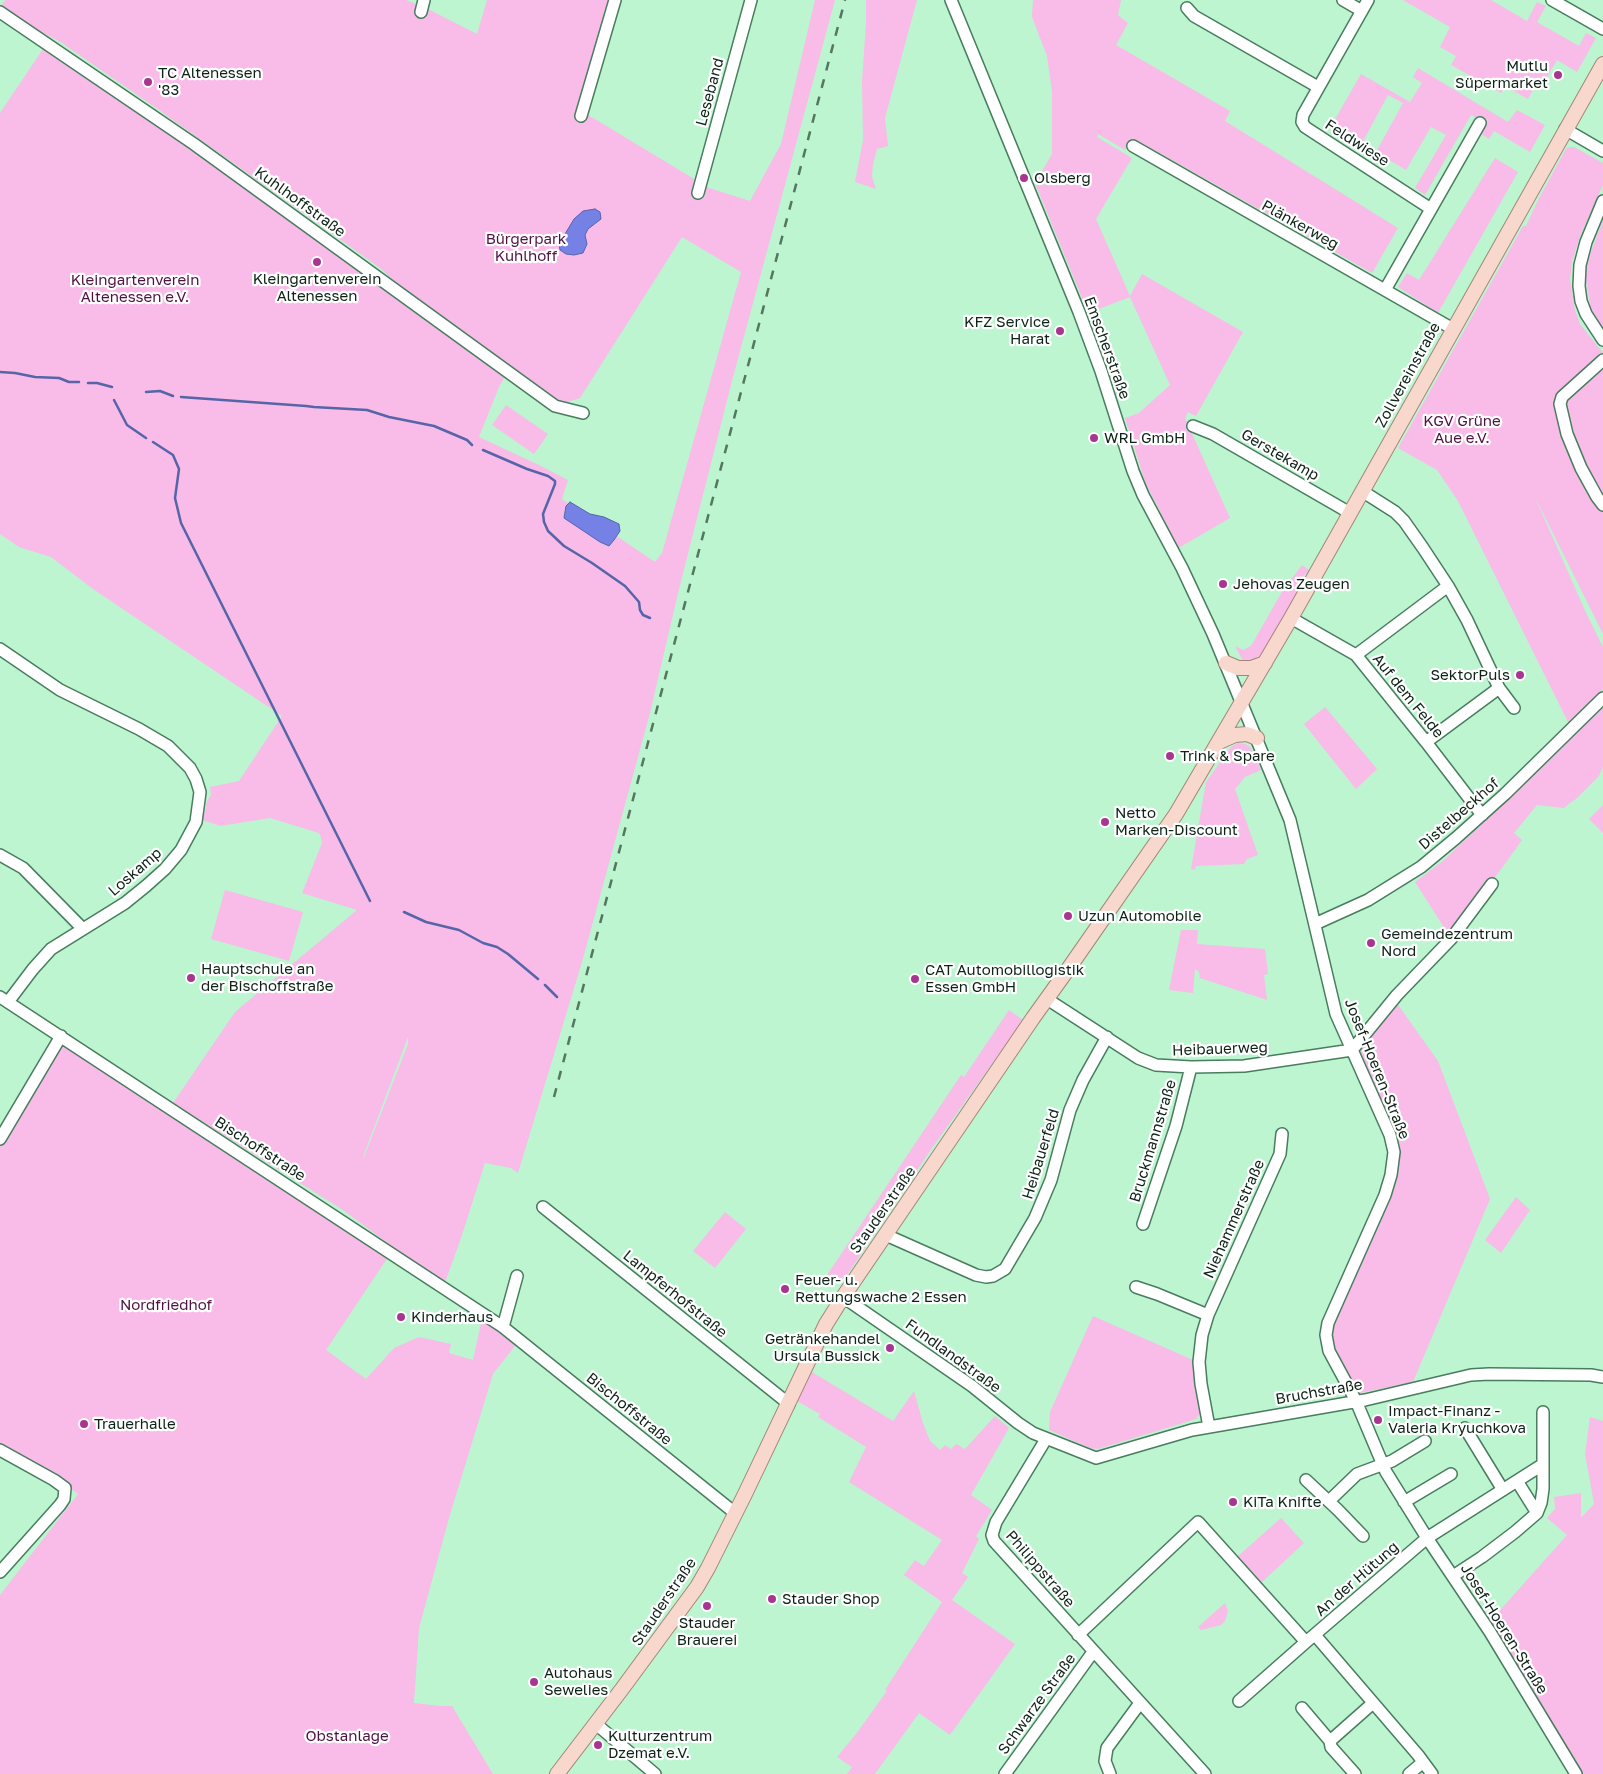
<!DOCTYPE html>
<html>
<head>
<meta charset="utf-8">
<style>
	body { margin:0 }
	canvas { display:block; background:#bcf5d0 }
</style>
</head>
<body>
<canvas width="1603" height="1774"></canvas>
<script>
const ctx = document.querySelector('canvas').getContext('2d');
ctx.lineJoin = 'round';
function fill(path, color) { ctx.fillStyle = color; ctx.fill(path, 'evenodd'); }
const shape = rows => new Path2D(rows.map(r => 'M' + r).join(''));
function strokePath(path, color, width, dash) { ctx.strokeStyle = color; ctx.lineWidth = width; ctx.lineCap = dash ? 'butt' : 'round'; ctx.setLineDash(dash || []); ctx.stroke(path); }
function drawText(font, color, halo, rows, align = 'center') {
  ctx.font = font + ' "Golos Text",sans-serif'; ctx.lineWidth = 4.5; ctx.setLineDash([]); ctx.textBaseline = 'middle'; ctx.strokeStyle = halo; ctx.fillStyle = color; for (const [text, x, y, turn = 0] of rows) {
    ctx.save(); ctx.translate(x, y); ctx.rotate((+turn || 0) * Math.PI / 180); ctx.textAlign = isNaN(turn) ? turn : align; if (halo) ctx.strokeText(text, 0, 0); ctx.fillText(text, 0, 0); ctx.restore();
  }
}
const green = shape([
	[5,0,406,0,424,7,477,34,487,0,613,0,580,110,709,188,750,201,781,144,815,0,835,0,733,377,679,589,650,713,582,962,518,1173,511,1168,485,1163,460,1241,444,1285,343,1210,173,1103,235,1012,357,910,302,893,322,843,321,837,319,833,270,818,220,826,203,820,207,801,211,795,210,787,239,781,282,716,93,589,51,557,19,547,0,534,0,113,45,46,193,145,507,373,499,387,479,437,539,465,568,480,562,499,655,562,662,553,741,272,682,237,580,398,558,405,408,294,380,268,159,110,59,41,0,11,0,7],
	[408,1037,408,1044,364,1157,363,1157],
	[866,0,917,0,885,118,888,146,877,149,873,164,872,177,876,189,855,182,863,140,862,81,866,23],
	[1033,0,1121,0,1118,15,1128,23,1116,45,1230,111,1225,121,1398,228,1372,273,1133,138,1125,150,1098,134,1097,137,1132,158,1096,219,1130,296,1142,274,1243,332,1196,416,1188,412,1185,418,1230,518,1175,550,1159,509,1146,485,1125,418,1139,413,1170,385,1130,297,1088,313,1035,183,1052,154,1052,92,1047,56,1032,17],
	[1403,0,1491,0,1527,21,1537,2,1546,6,1537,22,1579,46,1586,33,1596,38,1577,72,1557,60,1544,82,1538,80,1528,99,1505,86,1501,93,1451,65,1456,56,1440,47,1450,27],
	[1418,68,1508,122,1517,110,1545,125,1530,152,1494,131,1489,139,1478,132,1479,119,1471,115,1425,195,1415,188,1446,135,1431,127,1406,170,1376,152,1403,103,1388,95,1361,145,1330,128,1361,74,1410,102,1422,83,1413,77],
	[1569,147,1574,147,1603,163,1603,185,1580,236,1572,262,1570,280,1575,310,1580,324,1603,353,1603,634,1534,495,1587,615,1603,647,1603,689,1569,724,1458,501,1437,470,1398,448,1523,226,1526,226,1538,200,1566,149],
	[1495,158,1518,172,1438,313,1398,287,1407,273,1419,280],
	[1603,220,1603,329,1591,311,1586,281,1586,265],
	[506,405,548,434,534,454,492,425],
	[1302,565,1309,570,1306,574,1305,574,1302,578,1304,580,1262,655,1251,661,1243,661,1235,646,1243,650,1251,646,1283,590],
	[1325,707,1377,769,1356,789,1304,724],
	[1603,708,1603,767,1599,776,1576,799,1571,802,1564,808,1537,805,1514,833,1522,840,1502,868,1443,943,1437,939,1445,929,1415,882,1444,860],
	[1238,743,1245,744,1250,747,1261,770,1245,777,1235,789,1258,855,1247,859,1244,864,1196,866,1195,870,1191,869,1206,782,1231,747],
	[1603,805,1603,833,1589,819],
	[225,890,303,912,289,961,211,939],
	[1181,930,1198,930,1197,944,1265,949,1268,974,1264,975,1267,1000,1200,978,1199,972,1195,969,1193,993,1169,990],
	[1396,1002,1438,1061,1490,1199,1413,1382,1360,1393,1335,1351,1331,1334,1332,1326,1398,1175,1399,1151,1359,1053],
	[1009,1010,1023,1020,930,1151,845,1278,836,1281,827,1275,961,1075,964,1077],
	[62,1039,390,1254,326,1350,366,1379,394,1348,419,1337,451,1344,449,1353,473,1360,483,1314,490,1318,515,1346,493,1374,449,1518,419,1628,414,1703,440,1706,452,1706,493,1774,0,1774,0,1595,78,1494,52,1475,0,1446,0,1141],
	[1516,1197,1530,1210,1501,1253,1485,1240],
	[725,1212,746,1229,715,1268,693,1251],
	[1093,1316,1193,1360,1194,1377,1200,1409,1200,1413,1196,1419,1098,1449,1090,1448,1049,1430,1050,1412],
	[812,1372,893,1421,914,1391,923,1423,930,1441,940,1450,945,1445,951,1449,956,1444,965,1449,995,1416,1009,1428,971,1495,992,1510,976,1536,979,1539,962,1573,968,1577,952,1600,1015,1644,950,1735,919,1713,875,1774,847,1774,852,1767,837,1757,856,1734,887,1691,885,1690,942,1602,904,1575,915,1560,924,1566,942,1540,849,1482,866,1447,818,1417,820,1414,797,1401],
	[1590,1417,1603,1421,1603,1774,1578,1774,1486,1626,1567,1535,1547,1518,1555,1509,1554,1497,1581,1493,1581,1518,1594,1504,1585,1454],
	[1281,1518,1304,1543,1261,1583,1237,1557],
	[1225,1603,1228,1611,1225,1621,1221,1625,1201,1630,1198,1627]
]);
const water = shape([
	[595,209,600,212,601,219,588,229,585,235,587,244,583,253,574,255,566,254,560,250,559,244,574,219,583,211,595,209],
	[570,502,590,514,604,517,619,524,620,531,614,540,609,546,600,542,564,518,566,506,570,502]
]);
const stream = shape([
	[0,372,15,373,35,377,59,378,69,382,79,382],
	[88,383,97,383,112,387],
	[146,392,160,391,173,396],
	[181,397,306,406,314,407,367,410,389,417,434,426,467,440,472,445],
	[114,400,127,425,146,438],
	[153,442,173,455,179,469,175,498,181,523,370,901],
	[483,450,527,469,548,476,555,481,555,484,543,514,544,522,548,531,564,546,592,563,625,586,639,602,640,610,643,615,650,618],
	[404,912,426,922,459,930,483,943,497,947,508,954,538,979],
	[545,985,557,997]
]);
const minor = shape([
	[951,0,1079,312,1101,371,1133,471,1143,495,1182,568,1213,634,1290,820,1336,1014,1390,1135,1394,1152,1391,1175,1385,1195,1328,1323,1326,1335,1329,1351,1356,1401,1386,1472,1427,1538,1490,1632,1576,1774],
	[1343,0,1362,11],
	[1368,0,1303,115,1302,122,1305,127,1431,209],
	[1552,0,1603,29],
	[1187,8,1194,16,1318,87],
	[0,12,194,144,555,406,583,413],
	[421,12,424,0],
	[581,116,615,0],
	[1565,129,1603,151],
	[1133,146,1453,329],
	[698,193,751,0],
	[1603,201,1586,242,1580,265,1579,286,1581,301,1586,314,1603,340],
	[1385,290,1480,123],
	[1603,360,1562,397,1560,404,1567,434,1581,468,1597,497,1603,505],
	[1193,426,1213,434,1350,513],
	[1362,491,1395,512,1404,521,1423,548,1448,586,1467,620,1499,688,1514,708],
	[1291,618,1356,655,1426,742,1482,815],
	[0,649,60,690,139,729,168,746,190,768,196,779,200,792,196,822,181,850,165,869,146,886,125,903,51,949,33,969,8,1002],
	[1356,655,1448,586],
	[1426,742,1499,688],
	[0,855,23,868,83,929],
	[1315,924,1368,900,1421,867,1456,838,1505,794,1603,698],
	[0,997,503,1327,735,1513],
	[1047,999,1138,1058,1156,1065,1191,1067,1244,1066,1352,1050,1397,995,1451,939,1492,884],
	[0,1139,61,1036],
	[543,1207,789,1404],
	[1143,1224,1176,1126,1191,1067],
	[886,1235,976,1275,986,1277,993,1276,1005,1269,1035,1218,1051,1180,1070,1110,1083,1080,1107,1037],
	[1136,1287,1157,1294,1208,1315],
	[843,1297,972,1386,1018,1423,1033,1433,1096,1458,1192,1430,1365,1400,1471,1375,1489,1374,1591,1375,1603,1377],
	[503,1327,517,1276],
	[1209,1427,1201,1384,1199,1362,1202,1335,1208,1315,1280,1154,1282,1134],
	[1465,1428,1503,1490],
	[1046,1439,996,1522,992,1535,994,1541,1205,1774],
	[0,1450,54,1480,65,1488,64,1499,60,1505,0,1572],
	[1306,1480,1338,1510,1363,1536],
	[1517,1481,1537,1513],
	[1329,1501,1357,1474,1392,1461,1425,1441],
	[1404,1502,1451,1474],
	[1453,1576,1482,1557,1515,1532,1537,1513,1541,1503,1543,1489,1543,1412],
	[1078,1635,1198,1522,1306,1642,1427,1538,1542,1465],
	[1315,1635,1418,1755,1432,1774],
	[1239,1701,1306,1642],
	[1302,1708,1330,1741,1331,1747,1355,1774],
	[596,1724,655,1774],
	[1330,1741,1373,1703],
	[1005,1774,1093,1652],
	[1110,1774,1105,1761,1107,1748,1140,1703],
	[1409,1774,1422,1763]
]);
const major = shape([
	[1226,663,1238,668,1251,668,1265,663],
	[1219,742,1235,735,1247,734,1257,738],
	[557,1774,622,1689,697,1587,708,1568,745,1494,826,1324,843,1297,1033,1018,1071,965,1176,814,1291,618,1603,64]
]);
const rail = shape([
	[554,1097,845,0]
]);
const markers = [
	[1558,75,5,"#a83691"],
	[148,82,5,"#a83691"],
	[1024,178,5,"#a83691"],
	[317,262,5,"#a83691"],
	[1060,331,5,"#a83691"],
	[1094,438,5,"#a83691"],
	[1223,584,5,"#a83691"],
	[1520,675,5,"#a83691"],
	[1170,756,5,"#a83691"],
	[1105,822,5,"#a83691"],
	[1068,916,5,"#a83691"],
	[1371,943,5,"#a83691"],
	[191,978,5,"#a83691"],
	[915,979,5,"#a83691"],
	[785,1289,5,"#a83691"],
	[401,1317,5,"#a83691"],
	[890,1348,5,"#a83691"],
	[1378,1420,5,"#a83691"],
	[84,1424,5,"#a83691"],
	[1233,1502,5,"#a83691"],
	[772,1599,5,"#a83691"],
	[707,1606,5,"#a83691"],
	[534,1682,5,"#a83691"],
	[598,1745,5,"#a83691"]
];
const poiNames = [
	["Mutlu",1548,66,"right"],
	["Süpermarket",1548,83,"right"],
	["TC Altenessen",158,73],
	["'83",158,90],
	["Olsberg",1034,178],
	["Kleingartenverein",317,279,"center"],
	["Altenessen",317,296,"center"],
	["KFZ Service",1050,322,"right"],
	["Harat",1050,339,"right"],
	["WRL GmbH",1104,438],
	["Jehovas Zeugen",1233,584],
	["SektorPuls",1510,675,"right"],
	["Trink & Spare",1180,756],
	["Netto",1115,813],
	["Marken-Discount",1115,830],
	["Uzun Automobile",1078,916],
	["Gemeindezentrum",1381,934],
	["Nord",1381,951],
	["Hauptschule an",201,969],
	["der Bischoffstraße",201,986],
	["CAT Automobillogistik",925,970],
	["Essen GmbH",925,987],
	["Feuer- u.",795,1280],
	["Rettungswache 2 Essen",795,1297],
	["Kinderhaus",411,1317],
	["Getränkehandel",880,1339,"right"],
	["Ursula Bussick",880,1356,"right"],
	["Impact-Finanz -",1388,1411],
	["Valeria Kryuchkova",1388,1428],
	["Trauerhalle",94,1424],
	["KiTa Knifte",1243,1502],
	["Stauder Shop",782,1599],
	["Stauder",707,1623,"center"],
	["Brauerei",707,1640,"center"],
	["Autohaus",544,1673],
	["Sewelies",544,1690],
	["Kulturzentrum",608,1736],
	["Dzemat e.V.",608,1753]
];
const streetNames = [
	["Leseband",710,92,-75],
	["Feldwiese",1357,143,33],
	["Kuhlhoffstraße",300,202,36],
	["Plänkerweg",1300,225,29],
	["Emscherstraße",1107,348,70],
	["Zollvereinstraße",1408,375,-61],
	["Gerstekamp",1280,455,30],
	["Auf dem Felde",1408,696,51],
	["Distelbeckhof",1459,814,-41],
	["Loskamp",135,872,-41],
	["Heibauerweg",1220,1049,-2],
	["Josef-Hoeren-Straße",1377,1069,68],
	["Bruckmannstraße",1153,1141,-73],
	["Bischoffstraße",260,1149,33],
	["Heibauerfeld",1041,1154,-73],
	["Stauderstraße",883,1210,-55],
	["Niehammerstraße",1234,1219,-66],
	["Lampferhofstraße",675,1294,39],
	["Fundlandstraße",953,1356,36],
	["Bruchstraße",1319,1392,-10],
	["Bischoffstraße",629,1409,39],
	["Philippstraße",1040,1569,49],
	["An der Hütung",1357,1579,-41],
	["Stauderstraße",664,1602,-56],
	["Josef-Hoeren-Straße",1504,1629,58],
	["Schwarze Straße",1037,1704,-54]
];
const parkNames = [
	["Bürgerpark",526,239],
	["Kuhlhoff",526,256],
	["Kleingartenverein",135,280],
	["Altenessen e.V.",135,297],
	["KGV Grüne",1462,421],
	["Aue e.V.",1462,438],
	["Nordfriedhof",166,1305],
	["Obstanlage",347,1736]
];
fill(green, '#f9bbe8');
fill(water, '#7681e6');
strokePath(water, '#5665a8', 1);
strokePath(stream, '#5665a8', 2.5);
strokePath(minor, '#487d5e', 14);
strokePath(major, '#a38678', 16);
strokePath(minor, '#fff', 11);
strokePath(major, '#f8d7cd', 14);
strokePath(rail, '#537761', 2.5, [9, 9]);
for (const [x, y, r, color] of markers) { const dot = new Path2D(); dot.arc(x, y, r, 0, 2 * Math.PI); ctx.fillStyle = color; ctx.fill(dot); strokePath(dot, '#fff', 2); }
drawText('15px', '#0d2316', '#fff', poiNames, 'left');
drawText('15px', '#0d2316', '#fff', streetNames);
drawText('15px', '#4f1343', '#fff', parkNames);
</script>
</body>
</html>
